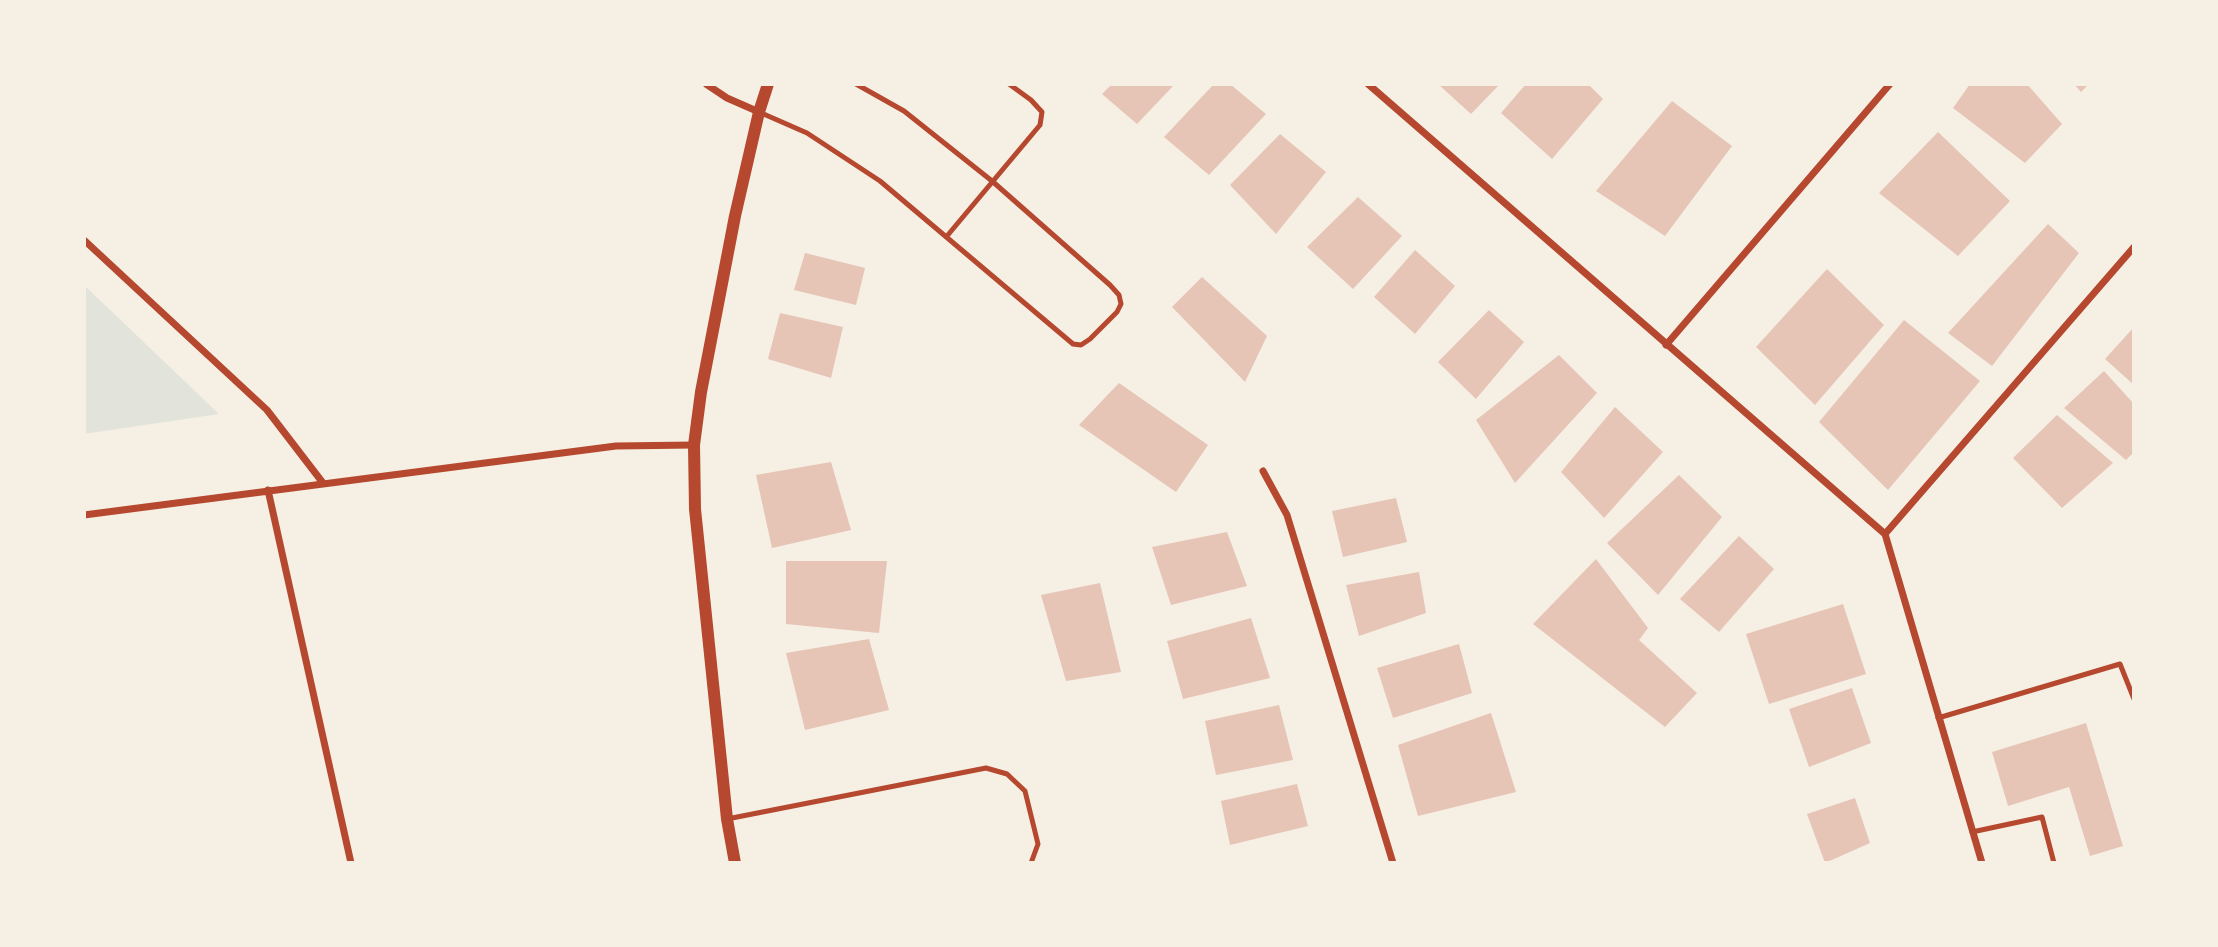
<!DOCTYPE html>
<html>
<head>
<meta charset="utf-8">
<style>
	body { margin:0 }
	#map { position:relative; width:2218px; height:947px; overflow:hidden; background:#f6efe4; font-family:"Golos Text",sans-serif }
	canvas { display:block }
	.frame { position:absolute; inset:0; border:86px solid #f6efe4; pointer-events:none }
</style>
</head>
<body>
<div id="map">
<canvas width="2218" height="947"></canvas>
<div class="frame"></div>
</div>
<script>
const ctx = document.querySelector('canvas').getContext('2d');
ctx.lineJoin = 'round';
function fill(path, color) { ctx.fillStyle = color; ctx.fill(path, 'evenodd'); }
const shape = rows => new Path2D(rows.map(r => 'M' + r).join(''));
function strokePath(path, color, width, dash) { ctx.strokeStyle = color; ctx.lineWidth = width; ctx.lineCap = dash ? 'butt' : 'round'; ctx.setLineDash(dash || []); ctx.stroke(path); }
const green = shape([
	[84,285,219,414,84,434]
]);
const building = shape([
	[1112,84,1175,84,1137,124,1102,94],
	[1214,84,1230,84,1266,114,1209,175,1164,137],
	[1438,84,1500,84,1471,114],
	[1526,84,1588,84,1603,99,1552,159,1501,113],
	[1970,84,2027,84,2062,124,2025,163,1953,108],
	[2074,84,2089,84,2081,92],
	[1672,101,1732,146,1665,236,1596,191],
	[1938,132,2010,201,1958,256,1879,193],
	[1280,134,1326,172,1276,234,1230,185],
	[1358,197,1402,236,1353,289,1307,247],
	[2048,224,2079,253,1992,366,1948,333],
	[1415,250,1455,286,1415,334,1374,297],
	[805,253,865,268,856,305,794,290],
	[1827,269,1884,325,1815,405,1756,347],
	[1202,277,1267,336,1245,382,1172,307],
	[1489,310,1524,342,1476,399,1438,362],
	[780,313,843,327,831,378,768,359],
	[1904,320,1980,381,1888,490,1819,422],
	[2134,327,2134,385,2105,359],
	[1559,355,1597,393,1515,483,1476,420],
	[2104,371,2134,404,2134,452,2126,460,2064,408],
	[1119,383,1208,445,1176,492,1079,425],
	[1615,407,1663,452,1604,518,1561,472],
	[2057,415,2113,463,2062,508,2013,458],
	[831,462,851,530,772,548,756,475],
	[1679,475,1722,517,1658,595,1607,543],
	[1396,498,1407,542,1343,557,1332,511],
	[1227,532,1247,586,1171,605,1152,547],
	[1739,536,1774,569,1719,632,1680,599],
	[1596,559,1648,628,1639,640,1697,693,1665,727,1533,624],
	[786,561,887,561,879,633,786,624],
	[1419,572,1426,613,1359,636,1346,585],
	[1100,583,1121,672,1066,681,1041,595],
	[1843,604,1866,674,1769,704,1746,634],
	[1251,618,1270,678,1183,699,1167,641],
	[869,639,889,710,805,730,786,653],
	[1459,644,1472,693,1393,718,1377,668],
	[1852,688,1871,743,1809,767,1789,709],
	[1279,705,1293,760,1216,775,1205,721],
	[1491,713,1516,792,1418,816,1398,745],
	[2086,723,2123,846,2090,856,2069,787,2008,806,1992,752],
	[1297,784,1308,826,1230,845,1221,801],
	[1855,798,1870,843,1825,863,1807,814]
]);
const service = shape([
	[759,112,807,133,880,181,1073,344,1081,345,1090,339,1117,312,1121,304,1119,295,1110,285,992,181,904,111,856,84],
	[947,236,1040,125,1042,112,1031,100,1009,84],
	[1938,718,2120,664,2134,699],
	[727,819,986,768,1007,774,1025,791,1038,844,1031,863],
	[1972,832,2042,817,2054,863]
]);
const minor = shape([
	[706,84,727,98,759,112],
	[1368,84,1885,534,1982,863],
	[84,240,267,410,323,483],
	[1666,345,1890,84],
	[1263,471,1287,515,1393,863],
	[268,490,351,863],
	[84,515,616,446,694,445],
	[1885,534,2134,247]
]);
const tertiary = shape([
	[735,863,727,819,695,509,694,445,701,392,735,216,759,112,768,84]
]);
fill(green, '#e2e4dc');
fill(building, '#e6c5b7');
strokePath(service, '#b5482f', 5);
strokePath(minor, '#b5482f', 7);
strokePath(tertiary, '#b5482f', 12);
</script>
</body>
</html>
